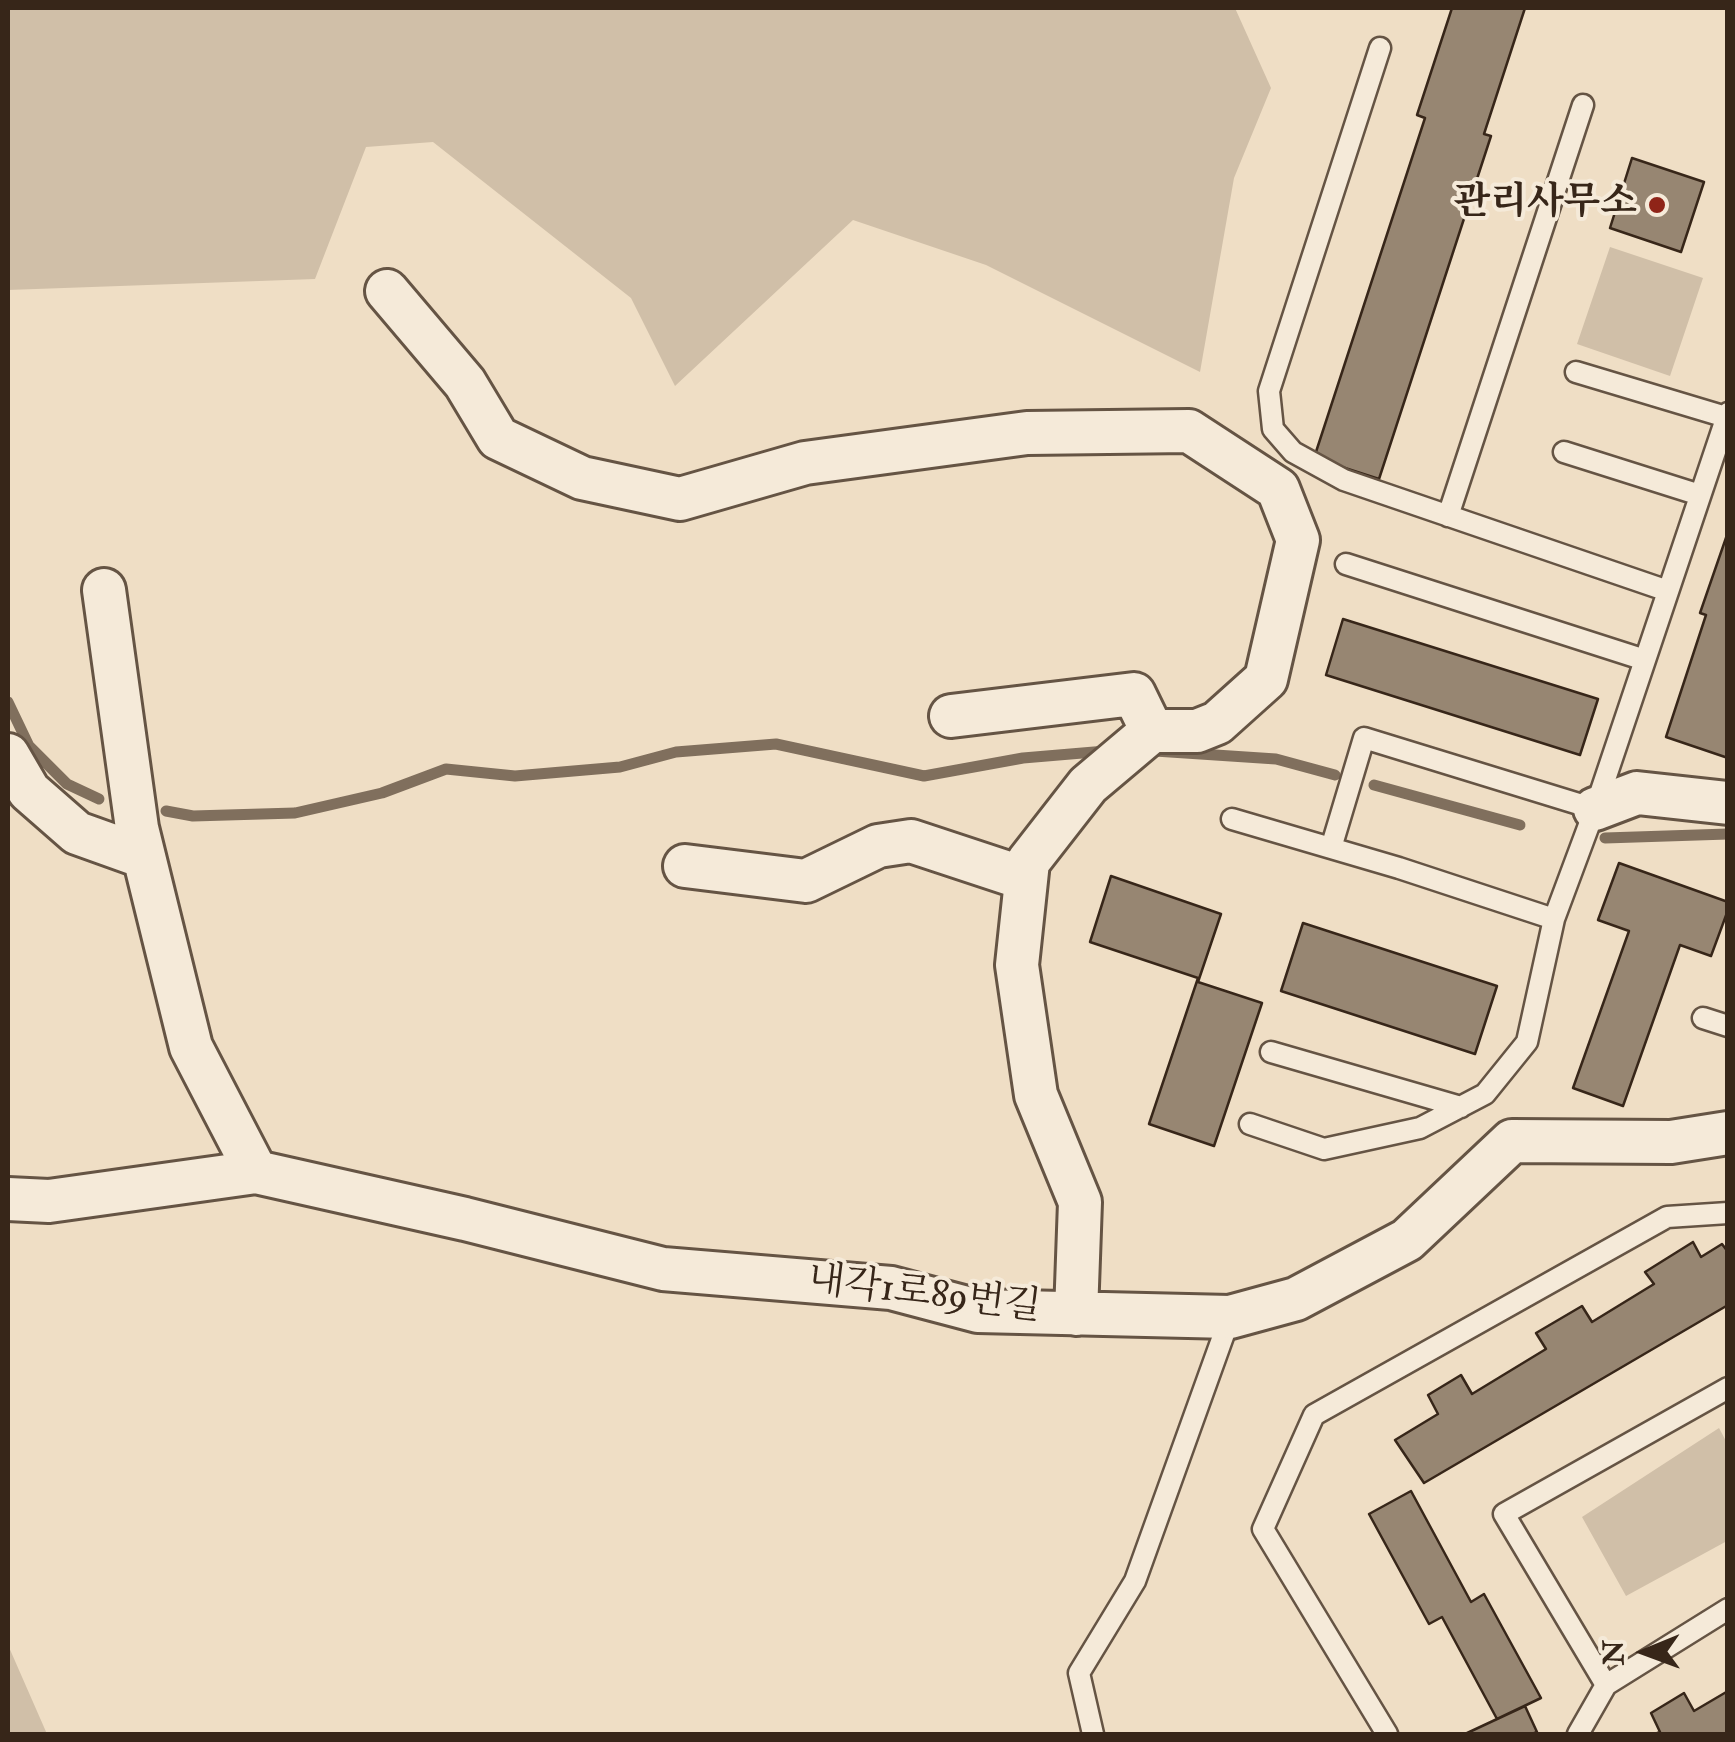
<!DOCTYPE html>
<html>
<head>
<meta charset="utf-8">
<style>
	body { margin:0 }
	#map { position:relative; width:1735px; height:1742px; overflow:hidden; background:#efdec5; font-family:"IM FELL Double Pica",serif }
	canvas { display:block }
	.frame { position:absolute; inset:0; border:10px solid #372619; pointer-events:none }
	.north { position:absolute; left:1595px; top:1602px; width:100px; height:100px; -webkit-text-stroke:8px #f5ead9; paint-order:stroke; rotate:269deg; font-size:28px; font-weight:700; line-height:40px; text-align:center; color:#372619 }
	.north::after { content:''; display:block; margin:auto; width:35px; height:45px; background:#372619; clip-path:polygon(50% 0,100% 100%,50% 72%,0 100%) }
</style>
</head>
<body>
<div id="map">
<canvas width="1735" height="1742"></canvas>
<div class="frame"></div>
<div class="north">N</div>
</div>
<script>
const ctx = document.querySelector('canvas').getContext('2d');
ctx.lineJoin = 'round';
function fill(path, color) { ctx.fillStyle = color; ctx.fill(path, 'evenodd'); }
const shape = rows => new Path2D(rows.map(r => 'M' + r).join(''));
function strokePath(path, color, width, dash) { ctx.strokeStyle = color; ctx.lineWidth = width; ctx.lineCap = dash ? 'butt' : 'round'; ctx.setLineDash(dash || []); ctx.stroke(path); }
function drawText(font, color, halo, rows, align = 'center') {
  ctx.font = font + ' "IM FELL Double Pica","Noto Serif KR",serif'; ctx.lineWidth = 8; ctx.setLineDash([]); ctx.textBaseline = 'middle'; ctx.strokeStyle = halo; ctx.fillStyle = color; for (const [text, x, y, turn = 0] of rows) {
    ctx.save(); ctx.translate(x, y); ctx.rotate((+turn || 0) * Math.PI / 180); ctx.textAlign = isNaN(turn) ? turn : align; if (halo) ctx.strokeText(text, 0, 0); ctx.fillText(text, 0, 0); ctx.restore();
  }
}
const green = shape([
	[8,8,1235,8,1271,88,1234,178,1200,372,986,265,853,220,675,386,631,298,433,142,366,147,315,279,8,290],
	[1610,247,1703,278,1670,376,1577,344],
	[1719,1428,1727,1443,1727,1541,1626,1596,1582,1517],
	[8,1645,47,1734,8,1734]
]);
const stream = shape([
	[8,702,29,746,67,784,99,799],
	[1155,751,1276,759,1335,775],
	[1374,785,1520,825],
	[166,811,193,816,295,813,382,793,446,769,515,776,620,767,676,752,776,744,924,776,1023,758,1106,751],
	[1605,838,1728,834]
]);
const building = shape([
	[1452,8,1525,8,1484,134,1491,136,1379,479,1314,458,1425,118,1417,115,1452,8],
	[1632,158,1704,182,1681,252,1610,228,1632,158],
	[1728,532,1728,758,1666,737,1706,615,1700,613,1728,532],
	[1343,619,1598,699,1580,755,1326,675,1343,619],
	[1619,863,1728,902,1728,910,1711,956,1680,945,1623,1106,1573,1088,1629,931,1598,920,1619,863],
	[1111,876,1221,914,1198,982,1262,1003,1214,1146,1149,1124,1198,978,1090,942,1111,876],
	[1303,923,1497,986,1475,1054,1281,991,1303,923],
	[1693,1242,1701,1257,1722,1244,1728,1252,1728,1305,1424,1483,1395,1440,1438,1414,1428,1395,1461,1375,1472,1394,1546,1349,1536,1333,1582,1306,1592,1322,1654,1284,1645,1272,1693,1242],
	[1411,1491,1471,1602,1484,1594,1541,1698,1497,1719,1442,1617,1429,1624,1369,1514,1411,1491],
	[1728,1691,1728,1734,1655,1734,1660,1732,1651,1713,1684,1693,1694,1711,1728,1691],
	[1525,1706,1537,1732,1532,1734,1465,1734,1525,1706]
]);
const service = shape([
	[1380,48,1269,391,1273,429,1293,452,1344,480,1668,591],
	[1576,372,1726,417],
	[1564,452,1700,495],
	[1448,516,1583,105],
	[1346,564,1645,660],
	[1232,819,1399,868,1554,919,1595,809,1728,413],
	[1331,848,1364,738,1595,809],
	[1703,1018,1728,1026],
	[1271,1052,1461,1107],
	[1250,1124,1324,1149,1420,1128,1485,1094,1527,1042,1554,919],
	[1606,1685,1728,1609],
	[1093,1734,1079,1673,1135,1581,1230,1317],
	[1387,1734,1263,1529,1314,1415,1667,1217,1728,1213],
	[1578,1734,1606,1685,1504,1514,1728,1388]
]);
const minor = shape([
	[387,291,465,383,498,438,582,478,680,499,805,463,1027,433,1189,431,1278,489,1298,540,1266,679,1217,723,1197,731,1152,731,1088,785,1028,862,1017,965,1036,1095,1080,1202,1076,1314],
	[104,590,137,828,191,1047,256,1172],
	[951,716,1134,694,1152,731],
	[8,755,29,791,77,833,144,857],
	[1595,809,1637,793,1728,803],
	[685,866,806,881,878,846,911,841,1026,879],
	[8,1199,49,1201,256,1172,465,1219,663,1269,891,1288,978,1311,1230,1317,1296,1299,1407,1240,1512,1141,1671,1142,1728,1133]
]);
const markers = [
	[1657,205,10,"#8f2418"]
];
const poiNames = [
	["관리사무소",1637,205]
];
const streetNames = [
	["내각1로89번길",924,1296,7]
];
fill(green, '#d0bfa8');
strokePath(stream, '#806f5d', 11);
fill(building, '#978672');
strokePath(building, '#372619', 2.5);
strokePath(service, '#655444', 25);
strokePath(minor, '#655444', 48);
strokePath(service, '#f5ead9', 20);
strokePath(minor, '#f5ead9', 42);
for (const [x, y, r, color] of markers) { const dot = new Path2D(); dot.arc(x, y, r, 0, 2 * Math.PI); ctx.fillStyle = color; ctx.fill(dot); strokePath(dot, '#f5ead9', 4); }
drawText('bold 38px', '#372619', '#f5ead9', poiNames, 'right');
drawText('38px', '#372619', '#f5ead9', streetNames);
</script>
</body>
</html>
